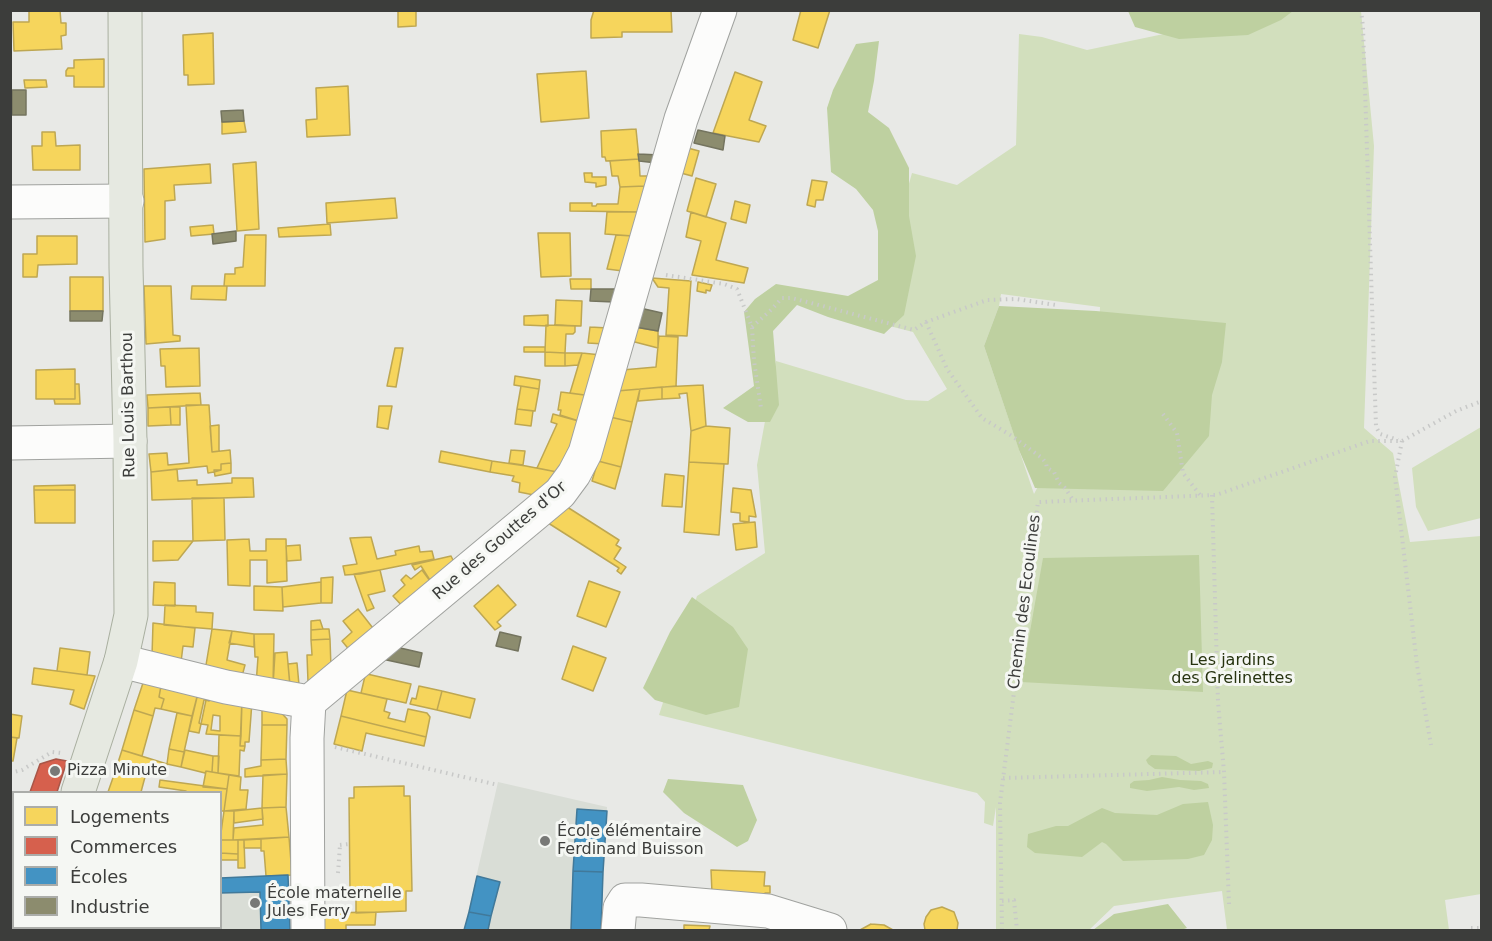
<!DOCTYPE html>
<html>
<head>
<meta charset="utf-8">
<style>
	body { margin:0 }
	#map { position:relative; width:1492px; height:941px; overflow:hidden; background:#e8e9e6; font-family:"DejaVu Sans",sans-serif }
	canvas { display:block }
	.frame { position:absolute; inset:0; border:12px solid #3c3d3b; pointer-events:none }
	.legend { position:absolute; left:12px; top:791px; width:210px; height:138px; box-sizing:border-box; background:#f5f7f3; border:2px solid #abada9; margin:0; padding:8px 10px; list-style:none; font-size:18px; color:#3c3d3b }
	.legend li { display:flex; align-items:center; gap:12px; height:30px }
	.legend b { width:30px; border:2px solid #abada9 }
</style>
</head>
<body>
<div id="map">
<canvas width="1492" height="941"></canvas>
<div class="frame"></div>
<ul class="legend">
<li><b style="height:16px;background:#f6d55c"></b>Logements</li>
<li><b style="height:16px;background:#d6604d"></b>Commerces</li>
<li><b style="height:16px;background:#4393c3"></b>Écoles</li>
<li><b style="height:16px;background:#8c8c6e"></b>Industrie</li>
</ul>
</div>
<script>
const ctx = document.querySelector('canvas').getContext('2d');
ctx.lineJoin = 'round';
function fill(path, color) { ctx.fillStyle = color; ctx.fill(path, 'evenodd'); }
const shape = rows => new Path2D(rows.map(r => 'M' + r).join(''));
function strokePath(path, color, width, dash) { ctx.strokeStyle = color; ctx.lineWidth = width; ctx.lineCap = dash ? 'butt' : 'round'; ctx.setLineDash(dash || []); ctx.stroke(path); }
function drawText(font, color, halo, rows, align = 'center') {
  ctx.font = font + ' "DejaVu Sans",sans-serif'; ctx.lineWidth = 6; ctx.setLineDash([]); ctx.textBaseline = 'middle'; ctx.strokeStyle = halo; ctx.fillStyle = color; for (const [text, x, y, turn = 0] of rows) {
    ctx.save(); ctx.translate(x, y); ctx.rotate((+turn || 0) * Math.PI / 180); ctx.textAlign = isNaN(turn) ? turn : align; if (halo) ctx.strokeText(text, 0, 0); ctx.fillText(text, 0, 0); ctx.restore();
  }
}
const built = shape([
	[498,782,607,807,601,930,464,930],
	[288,875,290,930,82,930,82,928,220,928,221,878]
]);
const green = shape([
	[1274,11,1361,11,1374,146,1364,428,1393,453,1410,542,1481,536,1481,894,1445,900,1449,930,1227,930,1222,891,1114,906,1089,930,996,930,996,807,993,826,984,823,985,802,977,793,659,715,697,596,765,553,757,465,776,361,906,400,928,401,947,389,913,332,870,321,912,173,957,185,1016,145,1019,34,1042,37,1087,50],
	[1001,294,1100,307,1098,371,1034,494,984,346,999,306],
	[1481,427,1481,518,1428,531,1416,507,1412,468]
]);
const forest = shape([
	[1128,11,1293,11,1281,20,1248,35,1179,39,1135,27],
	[879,41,874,81,868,112,889,128,909,168,909,216,916,256,904,315,884,334,828,317,797,305,773,331,779,405,770,422,748,422,723,408,754,386,744,312,755,299,776,284,848,296,878,280,878,231,873,210,856,189,831,172,827,108,833,90,856,44],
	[999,306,1096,311,1226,323,1222,362,1212,395,1209,436,1163,491,1035,488,1019,450,984,346],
	[1199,555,1203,692,1021,682,1043,558],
	[692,597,733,627,748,649,739,707,706,715,655,700,643,688,670,632],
	[1151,755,1176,756,1191,764,1208,761,1213,763,1212,768,1199,771,1155,769,1148,764,1146,760],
	[1162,777,1180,780,1201,781,1208,784,1209,788,1194,790,1179,787,1147,791,1130,788,1130,784,1134,781,1149,780],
	[668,779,743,785,757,820,748,841,737,847,684,813,663,792],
	[1208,802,1213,825,1212,840,1204,855,1188,859,1123,861,1106,844,1102,842,1082,857,1035,853,1027,847,1028,834,1056,826,1068,826,1102,808,1115,813,1157,815,1183,804],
	[1168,904,1187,928,1181,930,1093,930,1114,914]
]);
const homes = shape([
	[29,10,60,10,61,23,66,23,66,35,61,36,62,49,14,51,13,22,29,22,29,10],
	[398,10,416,10,416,26,398,27,398,10],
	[594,10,671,10,672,32,622,32,622,37,591,38,591,20,594,10],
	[801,10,830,10,818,48,793,40,801,10],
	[213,33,214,84,188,85,188,75,184,75,183,35,213,33],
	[104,59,104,87,74,87,74,76,66,76,66,71,68,68,74,68,74,60,104,59],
	[586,71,589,118,541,122,537,74,586,71],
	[735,72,762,82,749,120,766,126,759,142,713,133,735,72],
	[24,80,46,80,47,87,25,88,24,80],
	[348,86,350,135,307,137,306,120,317,119,316,88,348,86],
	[244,121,246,132,222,134,222,122,244,121],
	[636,129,639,159,606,161,605,157,602,157,601,131,636,129],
	[42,132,55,132,56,146,80,145,80,170,33,170,32,146,42,146,42,132],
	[684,147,699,151,692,176,677,172,684,147],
	[639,159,640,176,653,176,645,186,620,187,618,176,612,176,610,161,639,159],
	[256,162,259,229,237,231,233,164,256,162],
	[210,164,211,183,174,185,175,200,165,201,165,239,145,242,144,169,210,164],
	[584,173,592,173,592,177,606,177,606,185,596,187,596,183,585,182,584,173],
	[696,178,716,184,706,217,687,211,696,178],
	[812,180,827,182,823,200,816,200,815,207,807,205,812,180],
	[645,186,643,212,570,211,570,203,592,203,592,206,596,206,597,204,618,204,620,187,645,186],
	[395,198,397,218,327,223,326,203,395,198],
	[735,201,750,205,746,223,731,219,735,201],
	[607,212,643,212,633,236,605,234,607,212],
	[691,212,726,223,716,260,748,268,744,283,692,275,701,241,686,237,691,212],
	[330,224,331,235,279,237,278,228,330,224],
	[213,225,214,234,191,236,190,227,213,225],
	[538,233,570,233,571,276,541,277,538,233],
	[245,235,266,235,265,286,224,286,225,274,235,274,235,268,243,267,245,235],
	[616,235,633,236,623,271,607,269,616,235],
	[37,236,77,236,77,264,38,265,37,277,23,277,23,254,37,254,37,236],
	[70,277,103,277,103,311,70,311,70,277],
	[652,278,691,281,687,336,666,335,669,288,658,287,652,278],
	[570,279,591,279,591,289,571,289,570,279],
	[698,282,712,285,710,291,706,290,706,293,697,291,698,282],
	[144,286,171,286,173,335,180,336,180,341,146,344,144,286],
	[192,286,227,286,226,300,191,299,192,286],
	[556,300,582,301,581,326,555,325,556,300],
	[548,315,548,326,524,325,524,316,548,315],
	[546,325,575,326,575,332,573,334,566,334,565,353,545,352,546,325],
	[590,327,608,328,604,344,588,343,590,327],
	[635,327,658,331,658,348,631,341,635,327],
	[659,336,678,337,676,386,617,391,622,370,656,367,659,336],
	[524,347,545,347,545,352,524,352,524,347],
	[199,348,200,386,166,387,165,366,161,366,160,349,199,348],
	[395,348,403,348,396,387,387,386,395,348],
	[545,352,565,353,565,366,545,366,545,352],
	[565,353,582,353,578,365,565,366,565,353],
	[582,353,601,355,592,396,570,393,582,353],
	[75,369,75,399,36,399,36,370,75,369],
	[515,376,540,380,539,389,514,385,515,376],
	[75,384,79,384,80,404,55,404,54,399,75,399,75,384],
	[703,385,706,426,691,431,687,393,679,394,680,398,662,399,662,387,703,385],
	[521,386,539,389,535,411,517,409,521,386],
	[662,387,662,399,638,401,640,389,662,387],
	[640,389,632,422,610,417,617,391,640,389],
	[561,392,592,396,582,422,560,415,561,410,558,410,561,392],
	[200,393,201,405,148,408,147,395,200,393],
	[186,405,209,405,212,452,230,450,231,463,221,464,221,470,214,472,208,473,207,466,151,472,149,454,167,453,168,465,189,463,186,405],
	[379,406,392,406,388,429,377,427,379,406],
	[170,407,171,425,148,426,148,408,170,407],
	[170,407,180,407,180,425,171,425,170,407],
	[517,409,533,411,531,426,515,424,517,409],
	[553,414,582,422,557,472,537,468,557,424,551,422,553,414],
	[610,417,632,422,621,467,598,461,610,417],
	[219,425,219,451,212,452,210,426,219,425],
	[706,426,730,428,728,464,689,462,691,431,706,426],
	[511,450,525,451,523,465,509,463,511,450],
	[441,451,492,461,490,472,439,462,441,451],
	[492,461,526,466,557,472,539,496,519,492,520,483,512,481,514,476,490,472,492,461],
	[598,461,621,467,615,489,592,481,598,461],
	[689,462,724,464,719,535,684,532,689,462],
	[231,463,231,473,215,476,214,470,221,470,221,464,231,463],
	[177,469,178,481,197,480,197,485,232,483,232,478,253,478,254,497,152,500,151,472,177,469],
	[665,474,684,476,682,507,662,506,665,474],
	[75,485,75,490,34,490,34,486,75,485],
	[733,488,751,490,756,517,749,516,749,522,740,521,740,513,731,512,733,488],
	[34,490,75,490,75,523,35,523,34,490],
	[192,498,224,498,225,540,193,541,192,498],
	[564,505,619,540,616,545,621,548,614,559,626,567,621,574,617,571,619,568,545,521,564,505],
	[755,522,757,547,736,550,733,524,755,522],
	[371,537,377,559,396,555,395,551,419,546,420,552,432,551,434,559,360,574,345,575,343,566,357,564,350,538,371,537],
	[249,539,250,551,266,551,266,539,286,539,287,581,267,583,267,560,250,560,250,586,228,585,227,540,249,539],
	[153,541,193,541,178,560,153,561,153,541],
	[300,545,301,560,287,561,286,546,300,545],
	[451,556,456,566,433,585,421,566,415,570,412,565,451,556],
	[380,570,385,591,368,595,374,608,367,611,354,574,380,570],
	[422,570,433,585,404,608,393,596,405,585,401,580,406,575,411,579,422,570],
	[333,577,332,603,321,603,321,578,333,577],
	[589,581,620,592,606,627,577,616,589,581],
	[154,582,175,583,175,606,153,605,154,582],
	[321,582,321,603,283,607,282,587,321,582],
	[498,585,516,605,497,622,501,626,495,630,474,606,498,585],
	[254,586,282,587,283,611,254,610,254,586],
	[165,605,196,606,196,612,213,613,212,629,164,625,165,605],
	[358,609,376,632,351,652,342,641,352,632,343,621,358,609],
	[320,620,323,629,311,630,311,621,320,620],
	[153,623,195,628,193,647,183,646,181,662,152,656,153,623],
	[212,629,232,631,227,660,245,665,241,680,205,671,212,629],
	[323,629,329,629,330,639,311,640,311,630,323,629],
	[232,631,254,634,254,647,229,643,232,631],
	[254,634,274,634,273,686,256,685,258,657,255,657,254,634],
	[330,639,331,668,308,682,307,655,312,655,311,640,330,639],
	[573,646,606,658,593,691,562,679,573,646],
	[60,648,90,652,87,675,57,671,60,648],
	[287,652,290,687,273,686,275,653,287,652],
	[297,663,299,685,290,685,288,664,297,663],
	[34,668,95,676,84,709,70,704,74,690,32,684,34,668],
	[367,674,411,684,406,703,361,693,365,676,367,674],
	[143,683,161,686,159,697,164,699,161,709,155,708,153,716,134,710,143,683],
	[161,686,198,693,192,716,161,709,164,699,159,697,161,686],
	[419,686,442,691,437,710,410,704,412,698,416,699,419,686],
	[347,690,387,699,384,711,390,713,388,718,405,722,408,709,427,713,430,717,426,737,341,716,347,690],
	[442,691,475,699,470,718,437,710,442,691],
	[198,693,208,694,206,700,204,700,199,723,201,724,199,733,189,731,198,693],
	[210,695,242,700,241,736,206,734,208,725,201,724,206,700,209,701,210,695],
	[213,715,220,716,220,731,211,730,213,715],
	[242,700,252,702,249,742,245,742,245,746,240,746,242,700],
	[262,704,275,706,287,719,287,725,262,725,262,704],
	[134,710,153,716,142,756,122,750,134,710],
	[177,713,192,716,184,752,169,749,177,713],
	[10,714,22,716,19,738,10,737,10,714],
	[341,716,426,737,424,746,366,733,362,751,334,744,341,716],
	[262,725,287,725,286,759,261,760,262,725],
	[219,735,241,736,240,746,245,746,244,751,240,750,239,776,218,773,219,735],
	[10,737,17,738,13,761,10,761,10,737],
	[169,749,184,752,181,767,167,764,169,749],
	[122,750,167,764,165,772,152,769,152,772,144,770,141,776,115,772,122,750],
	[185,750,213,756,212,772,206,771,205,773,181,767,185,750],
	[213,756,219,756,218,773,212,772,213,756],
	[286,759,287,774,245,777,245,769,261,766,261,760,286,759],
	[206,771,229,775,227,789,203,787,206,771],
	[115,772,145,777,141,792,108,792,115,772],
	[287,774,286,807,262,808,263,775,287,774],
	[229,775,241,777,240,790,248,790,246,809,224,811,229,775],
	[160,780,227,789,224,811,220,811,220,792,186,792,186,791,159,787,160,780],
	[404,786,404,796,410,796,412,891,406,891,406,911,356,913,356,892,350,892,349,798,354,798,354,787,404,786],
	[286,807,289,837,233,840,234,828,263,825,262,808,286,807],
	[262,808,263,819,234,823,234,811,262,808],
	[224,811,234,811,233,840,220,840,224,811],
	[289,837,292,875,266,876,264,851,261,851,261,839,289,837],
	[261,839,261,848,244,848,244,840,261,839],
	[220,840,238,840,238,854,220,853,220,840],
	[238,840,244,840,245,868,238,868,238,840],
	[10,842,14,842,14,882,10,882,10,842],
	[220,853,238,854,238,860,220,860,220,853],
	[711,870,765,872,764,886,770,886,770,893,765,893,764,895,712,893,711,870],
	[942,907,954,912,958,923,957,930,925,930,924,924,926,917,931,910,942,907],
	[376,912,375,925,346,925,346,930,322,930,322,913,376,912],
	[871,924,884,925,893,930,860,930,871,924],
	[684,925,710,926,709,930,684,930,684,925]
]);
const shops = shape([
	[56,759,67,761,57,792,30,792,40,764,56,759]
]);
const schools = shape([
	[577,809,607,811,603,872,573,871,577,809],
	[573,871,603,872,601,930,571,930,573,871],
	[288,875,290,930,261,930,260,892,220,893,220,878,288,875],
	[477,876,500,882,491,916,469,912,477,876],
	[469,912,491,916,488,930,464,930,469,912],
	[82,928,121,928,120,930,82,930,82,928]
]);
const industry = shape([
	[12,90,26,90,26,115,12,115,12,90],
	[243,110,244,121,222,122,221,111,243,110],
	[698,130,725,136,723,150,694,143,698,130],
	[638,154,660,155,657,163,639,161,638,154],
	[236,231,236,241,213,244,212,234,236,231],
	[591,289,617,289,614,302,590,301,591,289],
	[640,308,662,313,658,331,635,327,640,308],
	[70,311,103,311,102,321,70,321,70,311],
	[500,632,521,637,518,651,496,646,500,632],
	[396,647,422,653,419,667,382,659,396,647]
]);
const path = shape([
	[1361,10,1363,27,1376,427,1380,434,1398,440],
	[666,275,724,284,737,289,752,327,754,361,761,408],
	[926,322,947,369,982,418,1012,436,1042,458,1046,463,1047,468,1054,472,1059,483,1065,488,1073,500],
	[752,327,772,309,782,298,792,298,914,330,926,322,987,300,1016,299,1056,305],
	[1163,414,1177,433,1183,473,1200,495],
	[1402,441,1395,477,1417,665,1431,745],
	[1212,495,1218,702,1224,772,1229,904],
	[335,747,498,785],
	[10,773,22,770,52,752,62,753],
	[1003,778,1224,772],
	[340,845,349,844],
	[338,873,340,845],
	[1002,901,1014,900,1017,930],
	[1471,928,1482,928],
	[1002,930,1000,803,1038,502,1216,495,1370,441,1402,441,1456,411,1482,401]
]);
const minor = shape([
	[10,202,127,201],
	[10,443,130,441],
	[121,661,226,687,309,702],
	[308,930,307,738,309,702,560,493,574,474,585,453,681,119,720,10],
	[618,930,620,908,625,900,641,900,768,911,830,930]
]);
const major = shape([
	[78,792,121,661,131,615,130,441,126,267,125,10],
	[31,930,32,928]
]);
const markers = [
	[55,771,6,"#787977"],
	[545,841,6,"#787977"],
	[255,903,6,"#787977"]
];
const streetNames = [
	["Rue Louis Barthou",129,405,-91],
	["Rue des Gouttes d'Or",500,541,-41],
	["Chemin des Ecoulines",1025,602,-83]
];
const parkNames = [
	["Les jardins",1232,661],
	["des Grelinettes",1232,679]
];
const poiNames = [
	["Pizza Minute",67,771],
	["École élémentaire",557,832],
	["Ferdinand Buisson",557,850],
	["École maternelle",267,894],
	["Jules Ferry",267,912]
];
fill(built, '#d9ddd6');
fill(green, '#d2dfbd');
fill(forest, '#bed0a0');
fill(homes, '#f6d55c');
strokePath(homes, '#bea752', 1.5);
fill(shops, '#d6604d');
strokePath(shops, '#a85648', 1.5);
fill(schools, '#4393c3');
strokePath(schools, '#41799a', 1.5);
fill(industry, '#8c8c6e');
strokePath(industry, '#74745f', 1.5);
strokePath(minor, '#a0a29f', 35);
strokePath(major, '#a9afa0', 35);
strokePath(path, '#c8c9c8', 4, [1.5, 4.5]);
strokePath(minor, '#fcfcfb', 33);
strokePath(major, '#e6e9e1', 33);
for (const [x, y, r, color] of markers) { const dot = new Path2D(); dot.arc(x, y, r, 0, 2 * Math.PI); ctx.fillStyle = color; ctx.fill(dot); strokePath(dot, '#f5f7f3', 2); }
drawText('16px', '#3c3d3b', '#f5f7f3', streetNames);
drawText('16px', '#273410', '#f5f7f3', parkNames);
drawText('16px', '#3c3d3b', '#f5f7f3', poiNames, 'left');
</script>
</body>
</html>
